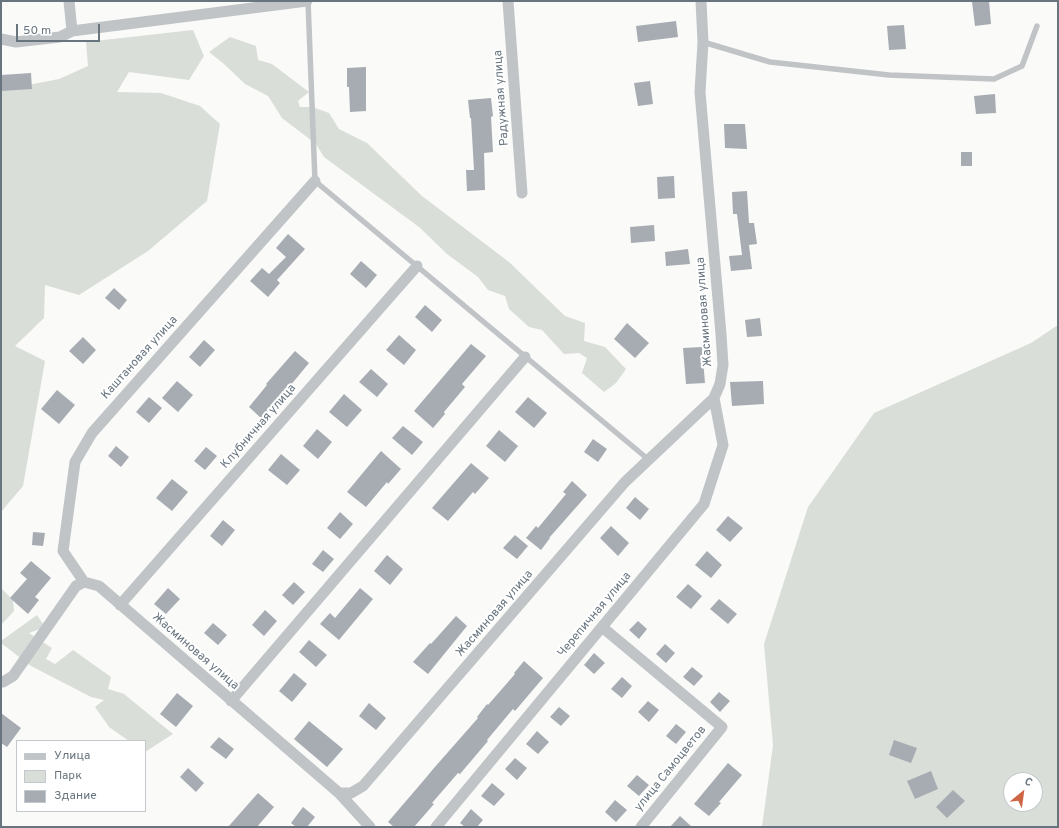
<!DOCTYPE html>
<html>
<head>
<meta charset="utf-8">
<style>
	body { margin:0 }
	#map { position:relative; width:1059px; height:828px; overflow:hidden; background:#fafaf8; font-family:Overpass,sans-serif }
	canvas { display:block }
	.frame { position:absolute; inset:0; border:2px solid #68757f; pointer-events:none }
	.legend { position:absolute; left:16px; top:740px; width:130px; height:72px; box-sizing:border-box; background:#fff; border:1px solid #c3c8cc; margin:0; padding:5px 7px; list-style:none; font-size:12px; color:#68757f }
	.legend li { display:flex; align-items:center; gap:8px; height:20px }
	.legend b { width:20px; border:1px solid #c3c8cc }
	.north { position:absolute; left:1003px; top:772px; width:40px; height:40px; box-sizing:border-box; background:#fff; border:1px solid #c3c8cc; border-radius:50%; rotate:29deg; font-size:11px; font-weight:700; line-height:16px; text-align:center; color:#68757f }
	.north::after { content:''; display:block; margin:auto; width:14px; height:18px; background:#ce6644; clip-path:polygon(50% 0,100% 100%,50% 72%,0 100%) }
	.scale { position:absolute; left:16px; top:24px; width:84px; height:18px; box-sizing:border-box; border:2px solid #68757f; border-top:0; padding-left:5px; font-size:12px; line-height:14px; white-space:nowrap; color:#68757f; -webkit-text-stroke:3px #fff; paint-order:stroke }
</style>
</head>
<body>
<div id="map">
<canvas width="1059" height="828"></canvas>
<div class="frame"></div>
<ul class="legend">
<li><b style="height:5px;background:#c0c4c7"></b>Улица</li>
<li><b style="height:11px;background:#daded8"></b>Парк</li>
<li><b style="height:11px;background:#a6acb2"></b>Здание</li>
</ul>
<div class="north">С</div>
<div class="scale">50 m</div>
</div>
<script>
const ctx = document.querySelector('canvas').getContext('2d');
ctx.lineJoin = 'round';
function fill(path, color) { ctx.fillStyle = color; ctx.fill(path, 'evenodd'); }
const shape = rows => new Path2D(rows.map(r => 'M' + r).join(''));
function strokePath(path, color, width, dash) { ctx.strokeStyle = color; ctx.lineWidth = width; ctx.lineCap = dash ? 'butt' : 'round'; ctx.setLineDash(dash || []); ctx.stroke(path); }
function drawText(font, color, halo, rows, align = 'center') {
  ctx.font = font + ' Overpass,sans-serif'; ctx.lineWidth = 4; ctx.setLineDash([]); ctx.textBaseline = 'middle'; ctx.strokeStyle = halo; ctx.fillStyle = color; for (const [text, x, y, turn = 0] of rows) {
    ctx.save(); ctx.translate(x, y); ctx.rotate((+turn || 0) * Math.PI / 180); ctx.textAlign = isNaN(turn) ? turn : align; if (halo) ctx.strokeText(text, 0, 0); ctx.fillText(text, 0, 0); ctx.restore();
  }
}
const green = shape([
	[193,30,204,56,189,80,129,72,117,92,161,93,200,106,220,124,207,201,148,251,79,295,45,285,44,318,15,346,45,361,23,486,1,512,1,84,14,82,33,84,59,79,88,66,86,42],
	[230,37,256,46,258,60,272,64,309,92,298,101,300,107,312,107,329,113,339,129,367,143,422,196,509,262,565,316,585,323,584,341,605,347,626,369,616,383,604,392,582,373,587,358,579,353,564,354,542,330,529,327,509,309,505,296,488,290,478,277,447,254,419,227,324,157,316,144,282,118,268,96,245,84,224,64,209,52],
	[1058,325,1058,827,762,827,773,745,764,644,808,507,874,413,1031,343],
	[1011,780,1035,780,1035,804,1011,804],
	[1,588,13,600,14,611,1,625],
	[37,615,45,627,29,633,52,648,46,659,55,664,73,650,111,677,108,689,124,694,173,734,145,752,145,741,129,741,109,727,95,707,104,700,91,697,31,666,1,643,1,641]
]);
const building = shape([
	[977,1,989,1,991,24,975,26,972,2],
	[676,21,678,37,638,42,636,26],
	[904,25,906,49,889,50,887,26],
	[366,67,366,111,350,112,349,87,347,87,347,68],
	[31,73,32,89,1,91,1,75],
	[650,81,653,104,638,106,634,83],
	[995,94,996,113,976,114,974,96],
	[491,98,493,116,491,117,493,152,484,153,485,190,467,191,466,170,474,170,471,118,470,118,468,100],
	[724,124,745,124,747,149,725,148],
	[961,152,972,152,972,166,961,166],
	[674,176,675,198,658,199,657,177],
	[747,191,749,223,754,223,757,244,749,245,752,269,731,271,729,256,742,255,737,214,733,214,732,192],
	[654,225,655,241,631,243,630,227],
	[288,234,305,249,277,280,280,283,268,297,250,281,262,268,269,274,286,257,276,248],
	[688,249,690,264,666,266,665,252],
	[361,261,377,275,366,288,350,274],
	[114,288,127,300,119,310,105,298],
	[425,305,442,320,432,332,415,317],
	[760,318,762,336,747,337,745,320],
	[627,323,649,343,635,358,614,339],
	[399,335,416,350,404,365,386,350],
	[83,337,96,350,83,364,69,351],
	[204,340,215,350,200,367,189,357],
	[471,344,486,356,462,384,465,387,444,412,445,414,433,428,414,411],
	[702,347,705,383,686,384,683,348],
	[295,351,309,363,290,386,291,387,282,398,281,397,262,419,249,407,267,385,266,384],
	[371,369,388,384,377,397,359,382],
	[177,381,193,395,178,412,162,398],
	[763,381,764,404,732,406,730,382],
	[57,390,75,405,59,424,41,409],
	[344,394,362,410,347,427,329,412],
	[149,397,162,408,149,423,136,412],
	[528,397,547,413,534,428,515,412],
	[403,426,423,442,412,455,392,438],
	[317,429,332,442,318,459,303,446],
	[499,430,518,446,505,462,486,446],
	[593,439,607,449,598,462,584,452],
	[116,446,129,457,121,467,108,456],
	[206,447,217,456,205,470,194,461],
	[381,451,401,469,388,484,387,482,366,507,347,492],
	[281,454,300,470,287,485,268,470],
	[471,463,489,478,475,494,473,492,448,521,432,508],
	[172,479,188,492,172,511,156,498],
	[572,481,587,495,549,538,550,538,541,550,526,538,536,526,538,528,566,494,563,492],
	[635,497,649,509,640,520,626,508],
	[340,512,353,524,340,539,327,528],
	[728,516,743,528,730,542,716,530],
	[223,520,235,530,222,546,210,536],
	[611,526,629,543,618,556,600,538],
	[33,532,45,533,43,546,32,545],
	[515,535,528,546,517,559,503,548],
	[323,550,334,559,323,572,312,564],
	[707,551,722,565,711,578,695,565],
	[387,555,403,569,390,585,374,571],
	[31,561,51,578,35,597,39,600,28,614,10,598,27,579,20,573],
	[294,582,305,592,293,605,282,595],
	[688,584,702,596,691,609,676,597],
	[168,588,180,599,166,614,154,604],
	[360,588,373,599,339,640,320,624,330,613,335,618],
	[719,599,737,614,728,624,710,609],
	[265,610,277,621,264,636,252,625],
	[456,616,467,626,428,674,413,662,430,643,431,644],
	[638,621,647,629,639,639,629,630],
	[213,623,227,635,218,645,204,633],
	[309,640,327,655,316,667,299,652],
	[665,644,675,653,666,663,656,654],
	[594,653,605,663,594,674,584,665],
	[524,661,543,678,515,711,513,709,487,740,488,741,460,774,458,773,432,803,434,804,414,827,394,827,388,822,424,780,434,768,478,718,477,717,487,704,488,705,515,674,514,673],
	[692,667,703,676,694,686,683,677],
	[294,673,307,684,292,702,279,691],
	[622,677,632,686,622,698,611,689],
	[719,692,730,701,720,712,710,702],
	[177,693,193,706,176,727,160,714],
	[648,701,659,710,649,722,638,712],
	[369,703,386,718,376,730,359,716],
	[559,707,570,716,561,726,550,717],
	[1,713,21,728,7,747,1,743],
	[309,721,343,749,327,767,294,739],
	[676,724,686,732,676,744,666,736],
	[537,731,549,742,538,754,526,744],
	[219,737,234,749,226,759,210,747],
	[894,740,917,748,911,763,889,755],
	[515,758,527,768,517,780,505,769],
	[728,763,742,775,719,802,721,803,709,816,694,804],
	[188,768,204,783,196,792,180,777],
	[931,771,938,789,915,799,907,781],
	[637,775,649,785,639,796,627,786],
	[492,783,505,794,494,806,481,796],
	[953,790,965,801,947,818,936,807],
	[258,793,274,807,257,827,228,827],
	[615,800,627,810,616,822,605,812],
	[303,807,315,817,307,827,296,827,291,823],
	[471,809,483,820,477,827,465,827,460,823],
	[680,816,692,827,670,827]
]);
const service = shape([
	[308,1,315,181,649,460],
	[703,42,770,62,889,75,994,79,1022,66,1037,26]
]);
const minor = shape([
	[69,1,72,31],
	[508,1,522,193],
	[1,39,16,42,60,37,72,31,307,1],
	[84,582,63,551,75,462,92,433,315,181],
	[120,605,417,266],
	[602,627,722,727,641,827],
	[1,682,3,682,13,676,76,586,84,582,99,586,339,793,351,793,363,786,625,482,714,398,720,384,723,365,721,334,700,92,703,42,701,1],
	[231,701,525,357],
	[339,793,370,827],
	[436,827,704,504,723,445,714,398]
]);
const streetNames = [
	["Радужная улица",502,98,-94],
	["Жасминовая улица",705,312,-94],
	["Каштановая улица",140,358,-48],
	["Клубничная улица",259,427,-49],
	["Жасминовая улица",495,614,-49],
	["Черепичная улица",595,615,-50],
	["Жасминовая улица",195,652,41],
	["улица Самоцветов",671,769,-51]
];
fill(green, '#daded8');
fill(building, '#a6acb2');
strokePath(service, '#c0c4c7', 5.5);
strokePath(minor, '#c0c4c7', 11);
drawText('12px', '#68757f', '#fff', streetNames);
</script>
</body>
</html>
